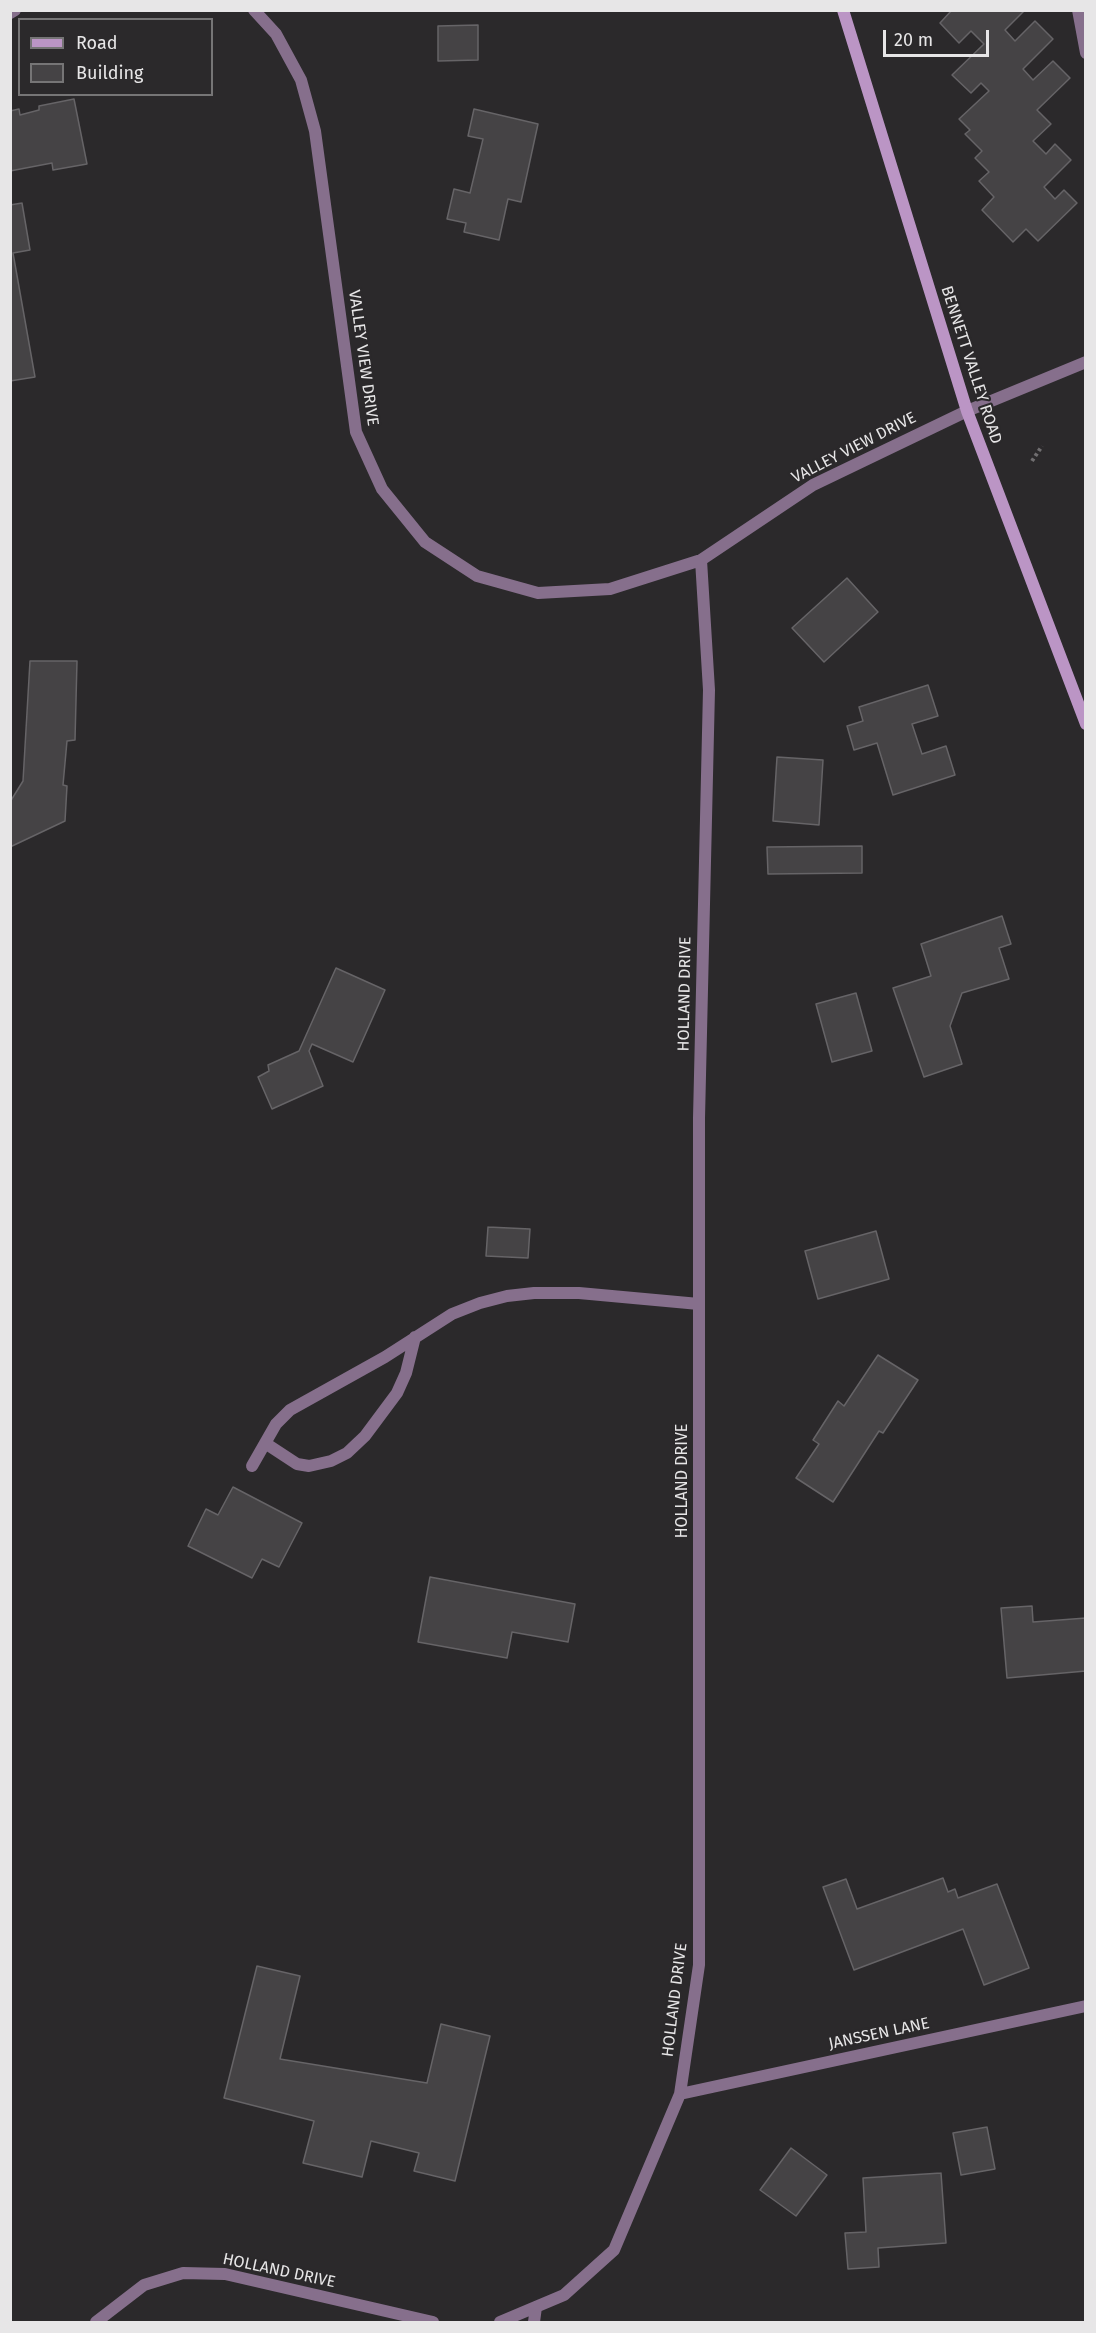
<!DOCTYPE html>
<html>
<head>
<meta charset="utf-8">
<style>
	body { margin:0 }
	#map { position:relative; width:1096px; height:2333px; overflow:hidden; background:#2b292b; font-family:"Fira Sans",sans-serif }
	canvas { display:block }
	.frame { position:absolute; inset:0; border:12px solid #e7e6e7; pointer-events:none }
	.legend { position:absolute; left:18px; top:18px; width:195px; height:78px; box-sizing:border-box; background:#2b292b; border:2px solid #767576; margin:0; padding:8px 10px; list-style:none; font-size:18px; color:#e7e6e7 }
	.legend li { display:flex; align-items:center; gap:12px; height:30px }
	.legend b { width:30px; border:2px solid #767576 }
	.scale { position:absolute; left:883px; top:30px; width:106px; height:27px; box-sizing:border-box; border:3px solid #e7e6e7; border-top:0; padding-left:8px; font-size:18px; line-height:21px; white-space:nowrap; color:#e7e6e7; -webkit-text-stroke:4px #2b292b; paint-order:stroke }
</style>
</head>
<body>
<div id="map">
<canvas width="1096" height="2333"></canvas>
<div class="frame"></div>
<ul class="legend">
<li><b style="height:8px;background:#bb95c5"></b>Road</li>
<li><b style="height:16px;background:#454345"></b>Building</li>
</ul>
<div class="scale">20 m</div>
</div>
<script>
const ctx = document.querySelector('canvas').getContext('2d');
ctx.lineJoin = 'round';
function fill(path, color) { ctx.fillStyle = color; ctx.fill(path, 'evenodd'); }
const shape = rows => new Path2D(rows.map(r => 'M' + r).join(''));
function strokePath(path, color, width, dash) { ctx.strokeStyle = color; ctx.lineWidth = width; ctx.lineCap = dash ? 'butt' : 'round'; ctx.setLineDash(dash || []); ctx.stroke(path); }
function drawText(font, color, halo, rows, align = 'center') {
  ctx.font = font + ' "Fira Sans",sans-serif'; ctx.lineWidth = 4.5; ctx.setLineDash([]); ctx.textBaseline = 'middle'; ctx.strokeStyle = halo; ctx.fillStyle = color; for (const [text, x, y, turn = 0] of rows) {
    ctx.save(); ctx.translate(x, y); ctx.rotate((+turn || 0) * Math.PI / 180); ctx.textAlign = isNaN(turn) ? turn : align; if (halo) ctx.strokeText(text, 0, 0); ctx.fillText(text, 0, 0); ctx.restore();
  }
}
const building = shape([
	[952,10,1025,10,1005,30,1015,41,1035,21,1053,39,1023,69,1033,80,1053,61,1070,78,1037,110,1051,124,1033,141,1046,154,1055,144,1071,160,1044,187,1055,199,1064,190,1077,203,1038,241,1026,229,1013,242,982,210,994,197,979,181,989,172,975,158,982,151,965,134,970,130,959,119,989,91,981,83,971,93,952,75,984,44,971,31,959,43,940,23,952,10],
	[478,25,478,60,438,61,438,26,478,25],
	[74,99,87,164,53,170,52,163,10,171,10,111,19,109,20,115,39,110,39,106,74,99],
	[474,109,538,124,521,202,508,199,499,240,464,232,466,223,447,219,454,189,470,193,483,139,468,136,474,109],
	[22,203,30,250,13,253,35,377,10,381,10,205,22,203],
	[847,578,878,612,824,662,792,628,847,578],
	[30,661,77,661,75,740,67,741,63,785,67,786,65,821,10,847,10,802,23,781,30,661],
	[928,685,938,716,912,724,922,754,946,746,955,775,893,795,877,743,854,750,847,726,863,721,859,707,928,685],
	[777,757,823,760,819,825,773,821,777,757],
	[862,846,862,873,768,874,767,847,862,846],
	[1002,916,1011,944,999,948,1009,979,962,993,950,1026,962,1064,924,1077,893,988,931,976,921,944,1002,916],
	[336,968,385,990,353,1062,312,1044,309,1051,323,1086,272,1109,258,1077,269,1071,268,1065,299,1051,336,968],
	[856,993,872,1051,832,1062,816,1004,856,993],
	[488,1227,530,1229,528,1258,486,1256,488,1227],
	[876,1231,889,1279,818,1299,805,1251,876,1231],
	[878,1355,918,1380,883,1433,879,1431,833,1502,796,1478,819,1444,813,1440,838,1401,844,1406,878,1355],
	[233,1487,302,1523,279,1567,262,1559,252,1578,188,1546,206,1509,218,1515,233,1487],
	[430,1577,575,1604,568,1642,512,1632,507,1658,418,1642,430,1577],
	[1032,1606,1033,1622,1086,1618,1086,1671,1007,1678,1001,1608,1032,1606],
	[943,1878,948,1892,955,1889,958,1898,997,1884,1029,1968,984,1985,963,1929,854,1970,823,1887,846,1879,857,1909,943,1878],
	[257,1966,300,1976,280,2059,427,2083,441,2024,490,2036,455,2181,414,2171,419,2153,371,2141,362,2177,303,2163,314,2121,224,2098,257,1966],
	[987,2127,995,2169,961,2175,953,2133,987,2127],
	[791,2148,827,2175,796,2216,760,2190,791,2148],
	[941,2173,946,2243,878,2248,879,2267,848,2269,845,2233,866,2232,863,2178,941,2173]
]);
const path = shape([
	[1032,461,1042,446]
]);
const lane = shape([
	[1078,10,1086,53],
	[265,1443,297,1464,309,1466,331,1461,347,1453,365,1436,397,1393,406,1373,415,1337],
	[252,1466,276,1424,290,1410,385,1357,452,1314,480,1303,507,1296,534,1293,579,1293,699,1304]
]);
const street = shape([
	[254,10,276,34,301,80,315,131,356,432,382,489,425,542,477,576,538,593,610,589,701,560,813,485,967,411,1086,362],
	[10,13,15,10],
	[680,2094,1086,2006],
	[96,2322,144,2285,183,2273,225,2274,433,2322],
	[500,2322,564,2295,614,2250,680,2094,699,1965,699,1118,709,690,701,560],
	[534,2322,536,2307]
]);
const secondary = shape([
	[843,10,967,411,1086,724]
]);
const streetNames = [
	["VALLEY VIEW DRIVE",363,358,82],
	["BENNETT VALLEY ROAD",971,365,72],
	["VALLEY VIEW DRIVE",854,448,-27],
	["HOLLAND DRIVE",685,994,-89],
	["HOLLAND DRIVE",683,1481,-90],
	["HOLLAND DRIVE",675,2000,-83],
	["JANSSEN LANE",879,2034,-12],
	["HOLLAND DRIVE",279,2271,12]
];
fill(building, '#454345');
strokePath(building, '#666467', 1.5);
strokePath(path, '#706e70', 4, [3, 3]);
strokePath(lane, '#866f8c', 12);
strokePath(street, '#866f8c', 12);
strokePath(secondary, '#bb95c5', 12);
drawText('16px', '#e7e6e7', '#2b292b', streetNames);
</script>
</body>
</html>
